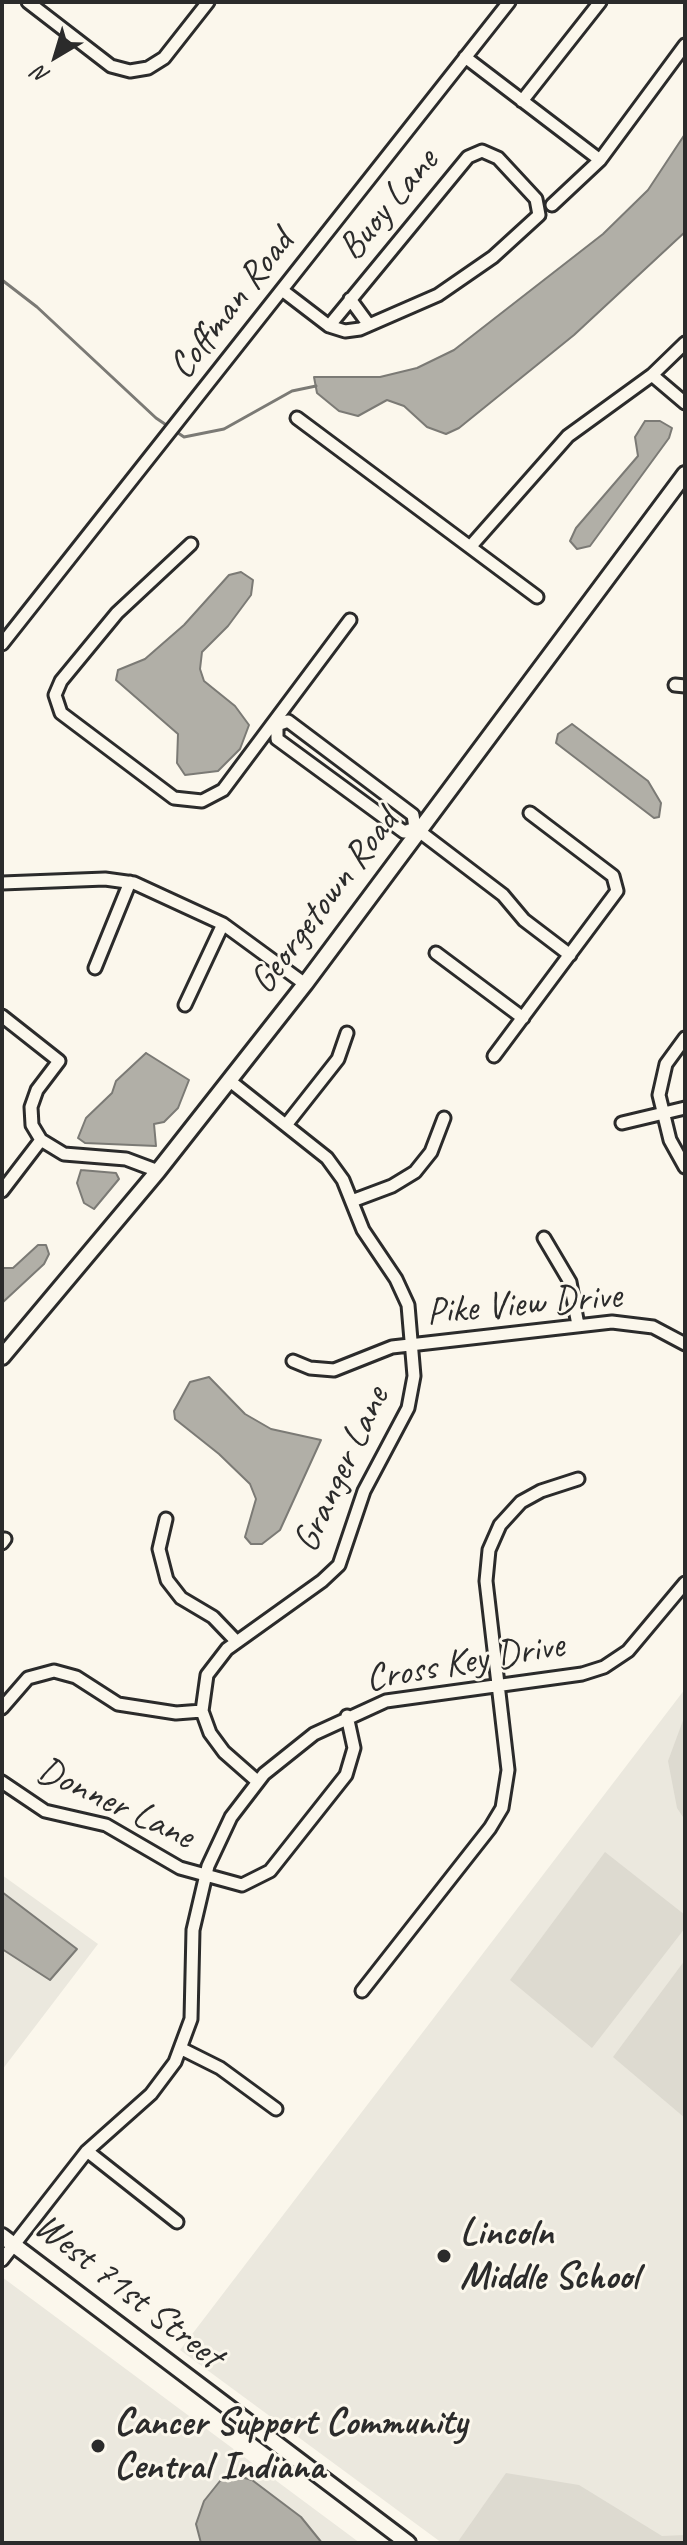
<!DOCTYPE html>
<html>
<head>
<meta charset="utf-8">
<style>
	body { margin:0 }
	#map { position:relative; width:687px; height:2545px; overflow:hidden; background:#fbf7ec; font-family:Caveat,sans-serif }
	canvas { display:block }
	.frame { position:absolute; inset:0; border:4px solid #2b2b2b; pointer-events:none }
	.north { position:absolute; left:16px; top:16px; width:80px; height:80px; -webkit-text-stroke:6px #fbf7ec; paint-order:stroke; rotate:218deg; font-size:22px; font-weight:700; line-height:32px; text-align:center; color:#2b2b2b }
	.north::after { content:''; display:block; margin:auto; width:28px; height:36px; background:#2b2b2b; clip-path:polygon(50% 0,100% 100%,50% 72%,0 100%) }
</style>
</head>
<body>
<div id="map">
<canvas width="687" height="2545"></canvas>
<div class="frame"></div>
<div class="north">N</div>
</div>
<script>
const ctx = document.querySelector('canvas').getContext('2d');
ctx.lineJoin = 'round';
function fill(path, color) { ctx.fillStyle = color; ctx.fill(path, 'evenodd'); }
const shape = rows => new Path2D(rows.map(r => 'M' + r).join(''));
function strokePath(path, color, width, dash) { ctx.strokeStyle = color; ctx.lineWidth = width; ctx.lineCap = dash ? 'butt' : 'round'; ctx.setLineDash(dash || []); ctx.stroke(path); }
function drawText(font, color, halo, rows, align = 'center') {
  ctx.font = font + ' Caveat,sans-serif'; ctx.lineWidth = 6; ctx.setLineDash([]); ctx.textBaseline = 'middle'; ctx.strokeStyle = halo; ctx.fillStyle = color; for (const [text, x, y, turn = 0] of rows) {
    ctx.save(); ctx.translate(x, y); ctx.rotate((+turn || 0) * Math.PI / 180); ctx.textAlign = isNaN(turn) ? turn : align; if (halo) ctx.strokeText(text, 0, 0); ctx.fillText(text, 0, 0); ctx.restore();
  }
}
const built = shape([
	[685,1689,685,2543,442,2543,180,2350],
	[2,1875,98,1944,2,2070],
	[2,2277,360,2543,2,2543]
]);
const green = shape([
	[685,1715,685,1820,677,1808,668,1761],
	[605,1852,685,1915,685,1928,592,2048,510,1980],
	[685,1960,685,2118,613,2057],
	[506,2473,579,2485,662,2536,685,2535,685,2543,457,2543]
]);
const water = shape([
	[685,134,685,232,574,335,459,428,446,434,427,427,404,406,387,400,358,416,339,411,317,393,314,377,380,377,417,368,454,350,603,234,648,190,685,134],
	[645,421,660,421,672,428,669,438,590,546,577,549,570,541,576,528,638,456,635,437,645,421],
	[241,572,253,580,251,595,228,626,202,652,200,669,204,681,235,706,249,725,240,749,218,771,185,775,177,763,178,734,116,680,118,670,145,659,184,625,229,575,241,572],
	[572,724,648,781,661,803,659,817,654,818,556,743,558,734,572,724],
	[146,1053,189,1080,178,1108,164,1122,154,1124,156,1146,85,1143,78,1138,86,1118,112,1093,116,1081,146,1053],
	[81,1170,116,1173,119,1179,94,1209,84,1203,77,1183,81,1170],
	[38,1245,46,1245,49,1254,44,1264,2,1303,2,1268,13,1268,38,1245],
	[209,1377,245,1414,271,1429,321,1440,280,1530,262,1544,251,1544,245,1537,256,1499,250,1484,219,1454,175,1419,174,1411,190,1382,209,1377],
	[2,1892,77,1949,50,1980,2,1949,2,1892],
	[234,2475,252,2480,301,2517,322,2543,201,2543,196,2524,204,2501,220,2481,234,2475]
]);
const stream = shape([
	[2,280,37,307,156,418,184,437,224,429,292,391,316,386]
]);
const minor = shape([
	[28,2,111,66,130,71,148,68,164,58,208,2],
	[465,57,600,160],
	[522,101,600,2],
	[552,205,600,160,685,45],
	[282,290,329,326,345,331,360,329,438,295,493,257,539,215,536,199,498,158,482,151,468,157,329,326],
	[350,299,369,325],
	[652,375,685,403],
	[297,418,537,597],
	[191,544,117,613,61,681,55,695,61,713,174,798,202,801,223,790,350,620],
	[470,547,568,436,652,375,685,343],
	[2,644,509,2],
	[675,685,685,686],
	[277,725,288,721,413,815,415,828,503,895,524,920,570,955],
	[277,725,277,739,404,832,415,828],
	[2,883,105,879,134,883,223,924,305,984],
	[436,953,523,1018],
	[95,968,130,882],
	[185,1005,223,924],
	[2,1016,59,1061,37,1090,31,1107,32,1125,41,1140,64,1154,126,1159,158,1171],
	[685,1038,666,1064,659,1095,670,1140,685,1167],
	[494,1056,617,891,613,876,530,813],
	[230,1081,327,1158,343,1180,363,1230,396,1279,408,1305,414,1376,408,1408,364,1491,339,1565,322,1581,227,1649,207,1675,202,1711,210,1733,224,1752,257,1781],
	[622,1123,685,1108],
	[286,1125,338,1059,347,1033],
	[2,1191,41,1140],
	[352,1201,392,1186,415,1172,431,1152,444,1118],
	[544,1238,570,1282,578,1325],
	[293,1361,310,1368,334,1370,392,1347,612,1322,653,1327,685,1344],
	[166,1519,159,1549,167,1580,181,1598,213,1617,236,1641],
	[2,1543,5,1539],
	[2,1708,28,1678,54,1671,76,1677,118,1704,176,1713,202,1711],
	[2,1782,45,1811,106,1825,180,1868,242,1885,270,1871,346,1775,354,1748,347,1716],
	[362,1991,490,1828,502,1808,508,1770,486,1581,489,1550,500,1525,521,1502,541,1491,578,1479],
	[182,2049,220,2068,276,2109],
	[87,2151,177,2222],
	[2,2260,87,2151,151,2094,175,2062,191,2019,193,1930,208,1866,231,1817,264,1774,314,1734,386,1701,582,1674,604,1667,628,1651,685,1583]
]);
const major = shape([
	[2,1357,158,1171,305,984,685,474],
	[2,2236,408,2543]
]);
const markers = [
	[444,2256,8,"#2b2b2b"],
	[98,2446,8,"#2b2b2b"]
];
const streetNames = [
	["Buoy Lane",389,205,-50],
	["Coffman Road",232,305,-52],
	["Georgetown Road",325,902,-53],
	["Pike View Drive",524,1305,-5],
	["Granger Lane",342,1470,-65],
	["Cross Key Drive",465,1663,-10],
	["Donner Lane",115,1804,25],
	["West 71st Street",128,2292,38]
];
const poiNames = [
	["Lincoln",460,2234],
	["Middle School",460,2278],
	["Cancer Support Community",114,2424],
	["Central Indiana",114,2468]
];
fill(built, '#ebe8de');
fill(green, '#dddad0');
fill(water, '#b1afa7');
strokePath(water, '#7b7a75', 2);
strokePath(stream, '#7b7a75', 3);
strokePath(minor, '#2b2b2b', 17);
strokePath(major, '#2b2b2b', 20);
strokePath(minor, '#fbf7ec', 11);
strokePath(major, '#fbf7ec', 14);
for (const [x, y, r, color] of markers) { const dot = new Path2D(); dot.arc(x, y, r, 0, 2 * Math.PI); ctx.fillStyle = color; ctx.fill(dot); strokePath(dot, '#fbf7ec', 3); }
drawText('38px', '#2b2b2b', '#fbf7ec', streetNames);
drawText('bold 38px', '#2b2b2b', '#fbf7ec', poiNames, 'left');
</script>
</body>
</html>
